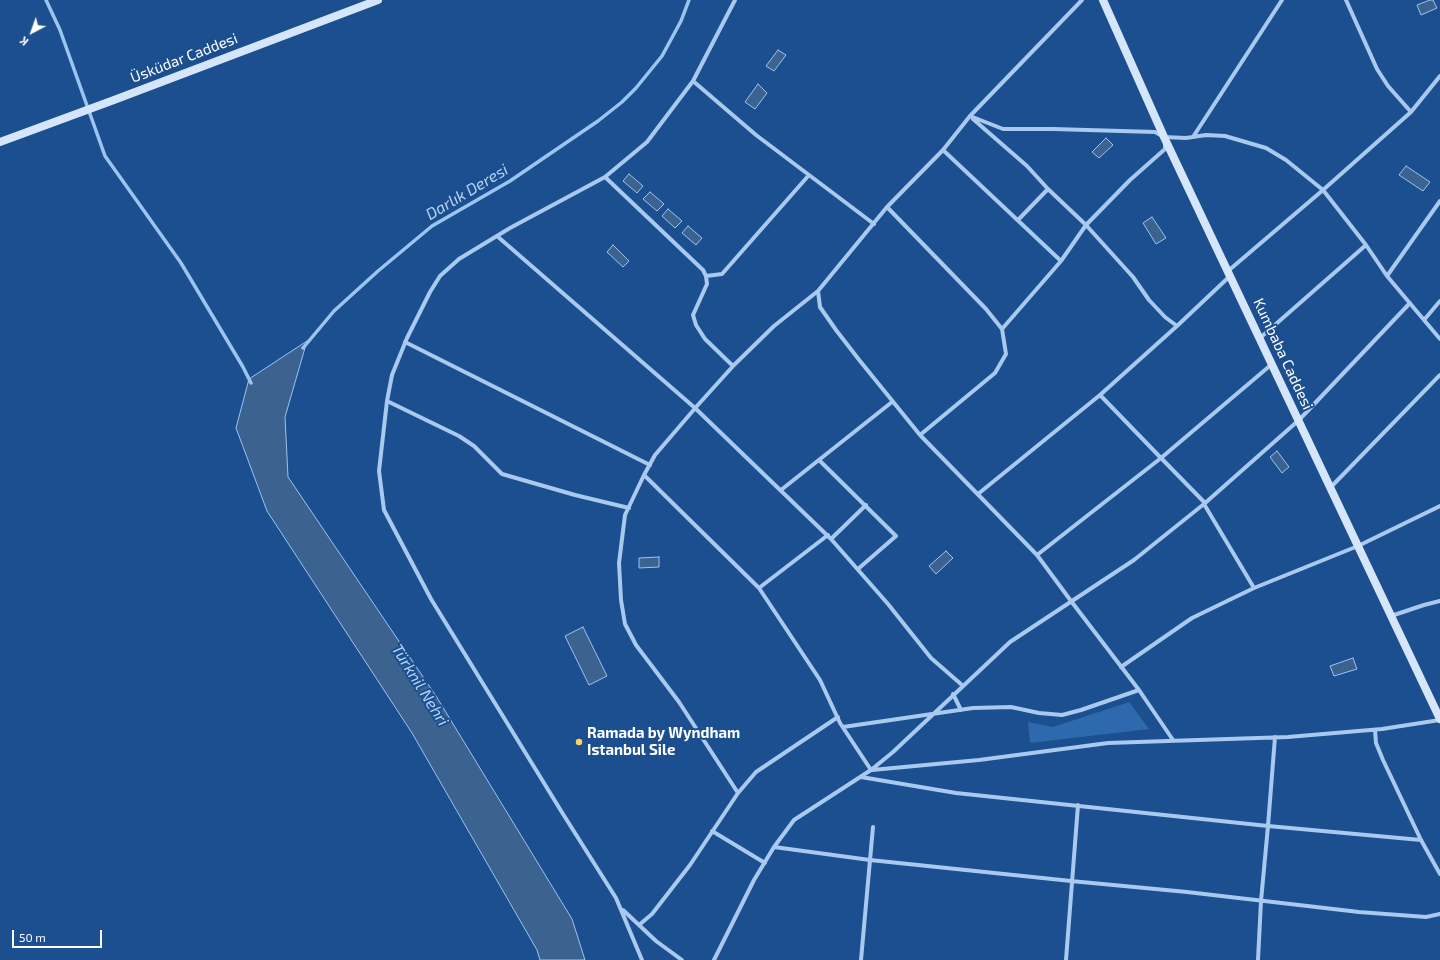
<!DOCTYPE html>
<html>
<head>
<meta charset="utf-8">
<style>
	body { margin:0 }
	#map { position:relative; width:1440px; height:960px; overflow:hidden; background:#1b4f8f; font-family:"Exo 2",sans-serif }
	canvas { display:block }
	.north { position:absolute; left:12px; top:12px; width:40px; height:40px; -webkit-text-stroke:3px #1b4f8f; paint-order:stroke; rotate:221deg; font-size:11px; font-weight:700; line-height:16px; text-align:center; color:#fff }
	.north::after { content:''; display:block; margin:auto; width:14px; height:18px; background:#fff; clip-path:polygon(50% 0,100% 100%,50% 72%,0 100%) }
	.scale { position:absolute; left:12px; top:930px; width:90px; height:18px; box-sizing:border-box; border:2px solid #fff; border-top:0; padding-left:5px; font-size:12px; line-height:14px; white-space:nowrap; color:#fff; -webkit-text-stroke:3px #1b4f8f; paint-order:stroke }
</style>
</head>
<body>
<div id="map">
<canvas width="1440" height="960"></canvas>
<div class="north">K</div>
<div class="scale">50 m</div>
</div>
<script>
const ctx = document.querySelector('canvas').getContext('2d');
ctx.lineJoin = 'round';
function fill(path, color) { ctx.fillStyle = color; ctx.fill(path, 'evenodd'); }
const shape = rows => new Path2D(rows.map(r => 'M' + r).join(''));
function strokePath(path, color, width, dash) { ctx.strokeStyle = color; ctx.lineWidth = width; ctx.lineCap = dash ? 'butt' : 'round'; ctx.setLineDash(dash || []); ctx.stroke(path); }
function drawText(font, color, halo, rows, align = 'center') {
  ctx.font = font + ' "Exo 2",sans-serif'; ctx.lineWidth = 4; ctx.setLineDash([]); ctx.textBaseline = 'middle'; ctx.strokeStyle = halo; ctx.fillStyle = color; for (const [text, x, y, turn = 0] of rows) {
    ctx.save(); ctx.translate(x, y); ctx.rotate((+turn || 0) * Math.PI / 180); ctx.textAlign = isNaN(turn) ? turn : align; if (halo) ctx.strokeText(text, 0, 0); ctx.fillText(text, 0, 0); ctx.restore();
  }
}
const green = shape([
	[1129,702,1149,729,1030,743,1028,722,1053,727]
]);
const water = shape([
	[1430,0,1433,0,1437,8,1421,15,1417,5,1430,0],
	[778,50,786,55,774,71,766,66,778,50],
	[758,84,767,93,755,109,745,102,758,84],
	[1106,138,1113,145,1099,158,1092,152,1106,138],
	[1406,166,1430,182,1423,191,1399,175,1406,166],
	[629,174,643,186,637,193,623,181,629,174],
	[650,192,664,204,657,211,643,199,650,192],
	[668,209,682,221,675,228,662,216,668,209],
	[1152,217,1166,238,1156,244,1143,223,1152,217],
	[688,226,702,238,696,245,682,233,688,226],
	[613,245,629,261,623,267,607,252,613,245],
	[307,341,285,417,288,477,436,696,572,919,585,960,540,960,537,950,412,733,267,511,236,428,249,379,307,341],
	[1277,451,1289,467,1282,473,1270,457,1277,451],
	[946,551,953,558,936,574,929,566,946,551],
	[659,557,659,567,639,568,639,558,659,557],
	[583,627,607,676,589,685,565,636,583,627],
	[1353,658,1357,669,1334,676,1330,666,1353,658]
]);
const stream = shape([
	[46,0,60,30,105,156,181,263,243,367,251,383],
	[303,348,334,311,378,271,432,226,510,181,598,121,622,102,636,88,662,56,681,21,689,0]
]);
const street = shape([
	[1346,0,1377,69,1388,86,1411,112],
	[693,81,756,135,874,224],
	[970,116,1003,129,1053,129,1155,132,1164,137,1186,138,1206,135,1225,136,1266,148,1286,160,1323,190,1366,245,1387,276,1440,339],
	[973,119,1027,166,1048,189,1086,225,1133,277,1149,300,1165,317,1177,326,1230,276],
	[1193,137,1282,0],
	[943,150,1061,261],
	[605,177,703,270,706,276,707,284,693,315,696,325,705,339,733,366],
	[887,207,986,309,1002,329,1006,354,995,373,920,435],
	[1018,220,1048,189],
	[497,236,695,408,831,539,888,604,931,658,962,685],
	[1228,271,1323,190,1411,112,1440,76],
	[706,276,722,274,809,175],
	[1387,276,1440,201],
	[818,291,887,207,943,150,970,116,1082,0],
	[1424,320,1440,301],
	[1002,329,1061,261,1086,225,1130,180,1165,149,1165,143],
	[1260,338,1366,245],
	[405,342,650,465],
	[387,401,459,436,474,446,502,474,575,495,629,508],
	[819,460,896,536,858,569],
	[644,475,625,515,619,563,621,600,625,624,636,645,679,702,738,793],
	[1330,488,1440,375],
	[781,490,892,402],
	[978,494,1100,395,1177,326],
	[1205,503,1161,458,1272,364],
	[1204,504,1254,588],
	[831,539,866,505],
	[1037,555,1161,458,1100,395],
	[759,588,828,535],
	[1391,616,1424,605,1440,601],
	[1121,667,1192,618,1254,588,1358,546,1440,506],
	[953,694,961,710],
	[843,727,973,708,1011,707,1039,713,1062,715,1081,710,1139,690],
	[1375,730,1376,743,1383,760,1421,840,1440,874],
	[871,770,840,723,820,680,759,588,644,475,655,455,697,406,734,365,774,326,818,291,820,307,836,330,860,361,920,435,1037,555,1071,601,1139,690,1173,740],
	[872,770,979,760,1108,743,1288,737,1382,729,1440,720],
	[861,777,956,793,1268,826,1421,840],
	[873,827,870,860,1071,881,1187,892,1359,912,1426,917,1440,914],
	[712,831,765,863],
	[774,847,870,860,861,960],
	[623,910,656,941,682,960],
	[639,925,652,914,690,865,738,793,756,772,838,717],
	[642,960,616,898,563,814,431,599,384,510,379,471,387,401,392,375,407,338,430,292,440,276,459,259,510,228,605,177,647,142,693,81,735,0],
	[714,960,754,880,774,847,794,820,871,770,893,752,1010,642,1134,560,1204,504,1299,420,1410,303],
	[1066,960,1078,805],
	[1258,960,1261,901,1268,826,1275,737]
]);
const secondary = shape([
	[1103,0,1164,137,1440,719],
	[0,142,114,100,378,0]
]);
const markers = [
	[579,742,4,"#ffd166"]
];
const streetNames = [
	["Üsküdar Caddesi",184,58,-21],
	["Kumbaba Caddesi",1283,354,65]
];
const poiNames = [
	["Ramada by Wyndham",587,733],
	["Istanbul Sile",587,750]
];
const waterNames = [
	["Darlık Deresi",467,192,-31],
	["Türknil Nehri",420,685,58]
];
fill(green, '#2e69ad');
fill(water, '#3c6290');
strokePath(water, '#9cc4f0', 1);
strokePath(stream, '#9cc4f0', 3.5);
strokePath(street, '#a9c9ee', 4);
strokePath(secondary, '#d6e6fa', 8);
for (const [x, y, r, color] of markers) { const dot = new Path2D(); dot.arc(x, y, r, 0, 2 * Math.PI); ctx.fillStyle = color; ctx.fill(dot); strokePath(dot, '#1b4f8f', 1.5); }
drawText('15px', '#fff', '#1b4f8f', streetNames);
drawText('bold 15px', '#fff', '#1b4f8f', poiNames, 'left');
drawText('italic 16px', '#b5d3f5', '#1b4f8f', waterNames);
</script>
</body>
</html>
